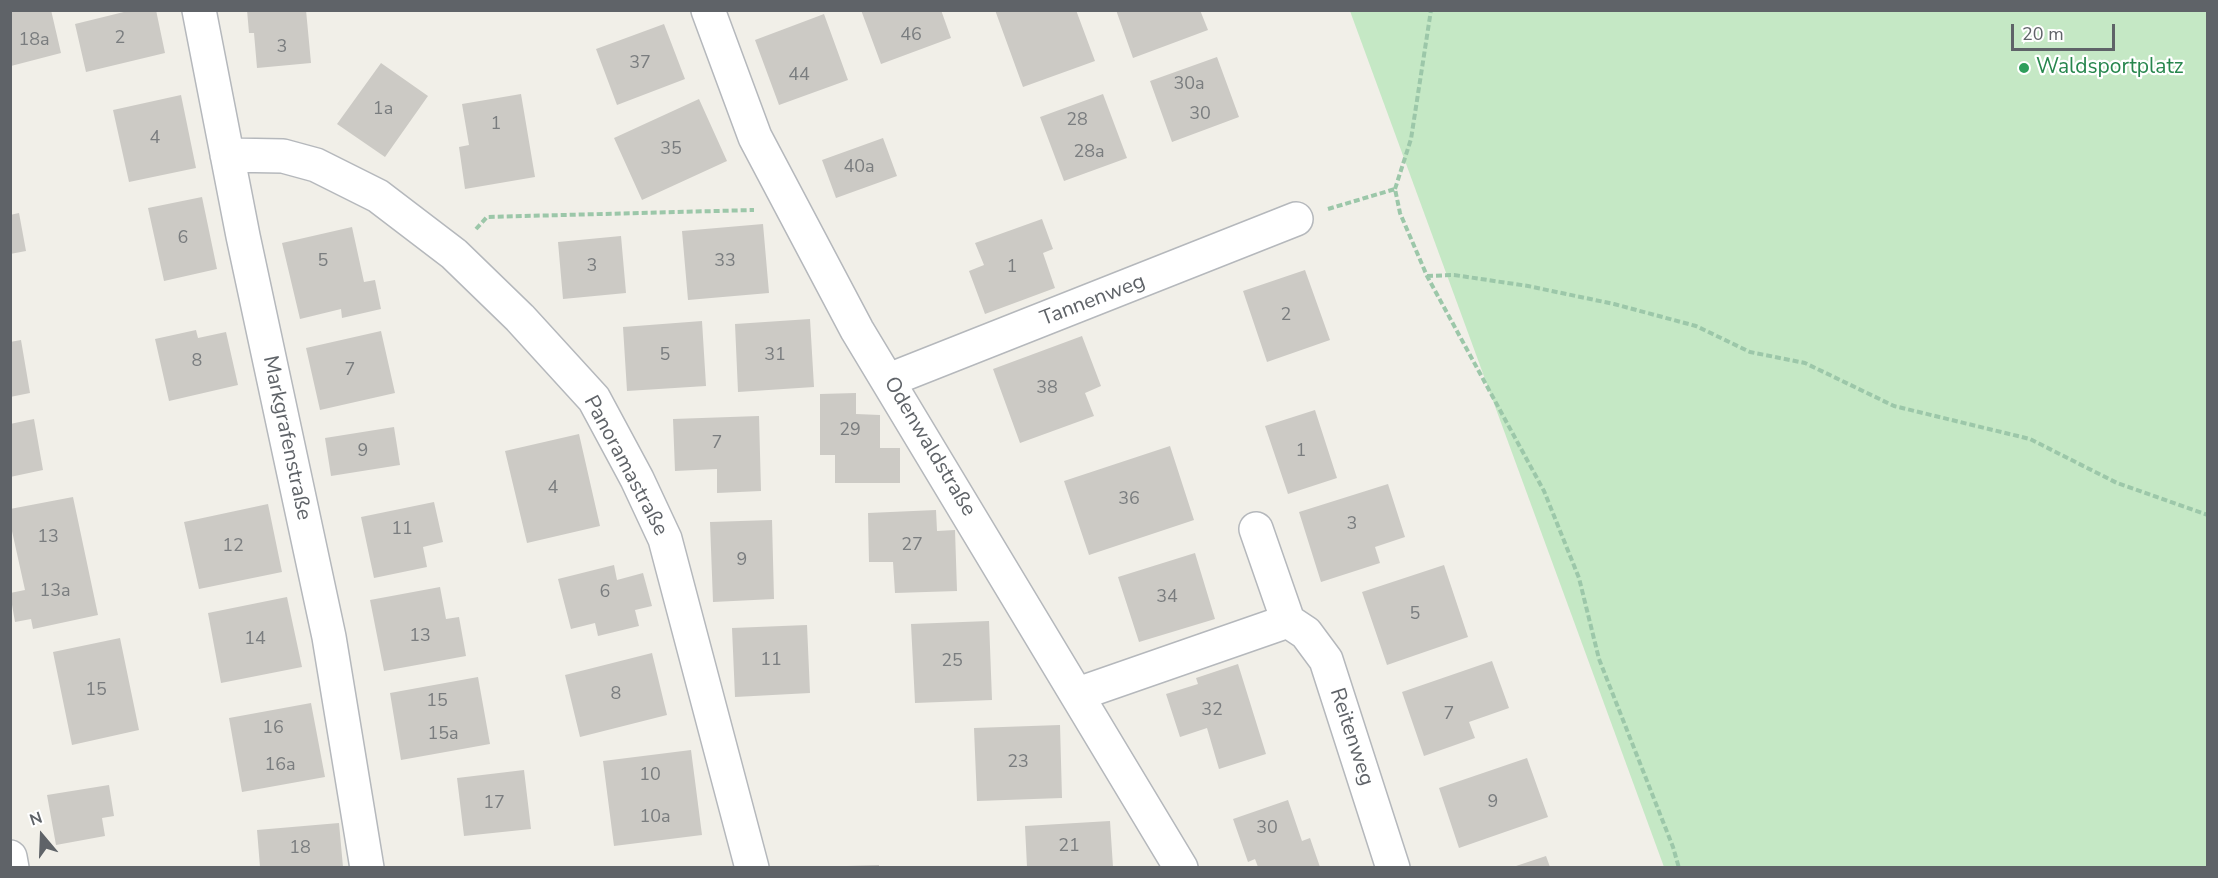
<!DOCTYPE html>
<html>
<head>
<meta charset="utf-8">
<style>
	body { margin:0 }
	#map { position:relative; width:2218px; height:878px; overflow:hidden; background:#f1efe8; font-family:"Nunito Sans",sans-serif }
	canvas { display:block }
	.frame { position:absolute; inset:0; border:12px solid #5f6368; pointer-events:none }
	.north { position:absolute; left:12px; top:806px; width:60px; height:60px; -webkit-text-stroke:4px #fff; paint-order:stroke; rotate:341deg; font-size:16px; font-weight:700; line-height:24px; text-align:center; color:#5f6368 }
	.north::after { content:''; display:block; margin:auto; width:21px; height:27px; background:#5f6368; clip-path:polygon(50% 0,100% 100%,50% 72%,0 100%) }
	.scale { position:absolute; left:2011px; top:24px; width:104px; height:27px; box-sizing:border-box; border:3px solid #5f6368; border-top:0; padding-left:8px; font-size:18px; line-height:21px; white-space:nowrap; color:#5f6368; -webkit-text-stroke:4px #fff; paint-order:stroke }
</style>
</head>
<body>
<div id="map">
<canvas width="2218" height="878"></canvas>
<div class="frame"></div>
<div class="north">N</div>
<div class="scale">20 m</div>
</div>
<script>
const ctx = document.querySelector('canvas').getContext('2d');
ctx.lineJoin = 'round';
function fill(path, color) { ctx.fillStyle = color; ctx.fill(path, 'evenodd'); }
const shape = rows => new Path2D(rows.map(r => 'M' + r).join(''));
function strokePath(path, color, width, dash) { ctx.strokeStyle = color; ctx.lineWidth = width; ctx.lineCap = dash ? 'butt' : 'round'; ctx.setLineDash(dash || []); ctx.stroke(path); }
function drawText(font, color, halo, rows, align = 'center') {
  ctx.font = font + ' "Nunito Sans",sans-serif'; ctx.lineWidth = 4.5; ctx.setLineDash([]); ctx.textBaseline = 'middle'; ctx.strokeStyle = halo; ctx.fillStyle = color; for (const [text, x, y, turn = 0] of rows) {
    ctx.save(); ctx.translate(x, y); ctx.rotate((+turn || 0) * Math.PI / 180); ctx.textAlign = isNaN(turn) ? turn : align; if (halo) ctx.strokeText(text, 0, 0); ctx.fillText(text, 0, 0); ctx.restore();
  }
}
const green = shape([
	[1350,11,2207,11,2207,867,1664,867]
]);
const building = shape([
	[10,10,51,10,61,53,11,66],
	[132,10,156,10,165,53,86,72,75,24],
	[247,10,306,10,311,63,257,68,254,33,249,33],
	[861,10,941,10,951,38,881,64],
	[995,10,1076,10,1095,61,1023,87],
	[1116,10,1200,10,1208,30,1133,58],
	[824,14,848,80,779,105,755,40],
	[664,24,685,79,617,105,596,49],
	[1217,57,1239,117,1172,142,1150,81],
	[381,63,428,96,385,157,337,124],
	[521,94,535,177,465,189,459,147,469,145,462,104],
	[1103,94,1127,158,1064,181,1040,117],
	[181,95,196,168,129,182,113,110],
	[699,99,727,161,642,200,614,138],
	[883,138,897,176,836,198,822,160],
	[202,197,217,269,164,281,148,208],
	[19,213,26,251,10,254,10,215],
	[1042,219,1053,249,1043,253,1055,288,985,314,969,271,984,265,975,243],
	[763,224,769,293,688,300,682,231],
	[352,227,364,282,375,280,381,309,342,318,341,309,300,319,282,243],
	[621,236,626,293,563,299,558,242],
	[1305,270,1330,340,1267,362,1243,291],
	[810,319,814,387,738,392,735,324],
	[702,321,706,386,627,391,623,327],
	[196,330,198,338,226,332,238,385,169,401,155,339],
	[381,331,395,393,320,410,306,348],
	[1082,336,1101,386,1085,393,1094,416,1020,443,993,369],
	[21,340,30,393,10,397,10,342],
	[856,393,856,414,880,415,880,448,900,448,900,483,835,483,835,455,820,455,820,394],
	[1315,410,1337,478,1288,494,1265,426],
	[759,416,761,491,717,493,717,469,675,471,673,419],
	[34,419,43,470,10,477,10,424],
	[394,427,400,465,331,476,325,438],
	[579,434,600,526,527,543,505,451],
	[1170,446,1194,520,1089,555,1064,481],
	[1388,484,1405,537,1375,547,1380,563,1321,582,1299,512],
	[73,497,98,615,33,629,31,619,15,622,10,593,25,590,10,522,10,509],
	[434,502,443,542,423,547,427,567,374,578,361,517],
	[268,504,282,572,199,589,184,522],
	[936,510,937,531,955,530,957,591,895,593,893,562,869,562,868,513],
	[772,520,774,599,713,602,710,522],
	[1195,553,1215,619,1139,642,1118,577],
	[614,565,617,580,643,573,652,606,635,610,639,626,598,636,595,623,571,629,558,579],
	[1444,565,1468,637,1387,665,1362,592],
	[440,587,446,619,459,617,466,656,384,671,370,600],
	[287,597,302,667,221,683,208,613],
	[989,621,992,700,915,703,911,624],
	[807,625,810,693,735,697,732,628],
	[120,638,139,730,72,745,53,652],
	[652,653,667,715,580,737,565,675],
	[1492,661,1509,708,1469,722,1475,738,1424,756,1402,692],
	[1238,664,1266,754,1219,769,1207,728,1180,737,1166,694,1198,684,1196,678],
	[478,677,490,744,401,760,390,693],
	[311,703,325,777,242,792,229,718],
	[1060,725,1062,798,977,801,974,728],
	[691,750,702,835,614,846,603,761],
	[1527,758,1548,817,1459,848,1439,788],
	[524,770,531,829,464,836,457,778],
	[109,785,114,816,102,818,105,836,56,845,47,795],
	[1288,800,1302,841,1310,838,1320,867,1258,867,1255,859,1248,862,1233,819],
	[1110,821,1113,867,1027,867,1025,826],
	[339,823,343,867,260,867,257,830],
	[1546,856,1550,867,1513,867],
	[879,865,879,867,847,867,847,866]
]);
const path = shape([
	[1395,189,1411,139,1431,10],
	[1328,209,1395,189,1400,213,1427,276,1544,491,1579,578,1599,659,1673,847,1679,868],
	[476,229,487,217,754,210],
	[1427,276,1454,275,1528,286,1614,304,1696,326,1750,352,1805,363,1894,406,2030,439,2117,483,2208,515]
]);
const minor = shape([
	[199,10,243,236,329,637,367,868],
	[708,10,755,137,857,330,1181,868],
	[227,155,283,156,316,165,378,196,454,254,520,318,594,399,637,479,665,539,752,868],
	[889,380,1296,219],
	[1256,529,1288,621],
	[1078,694,1288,621,1306,633,1326,660,1393,868],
	[10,857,12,868]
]);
const markers = [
	[2024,68,6,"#2e9e5b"]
];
const numberNames = [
	["46",911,36],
	["2",120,39],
	["18a",34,41],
	["3",282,48],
	["37",640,64],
	["44",799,76],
	["30a",1189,85],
	["1a",383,110],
	["30",1200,115],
	["28",1077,121],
	["1",496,125],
	["4",155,139],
	["35",671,150],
	["28a",1089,153],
	["40a",859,168],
	["6",183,239],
	["5",323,262],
	["33",725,262],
	["3",592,267],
	["1",1012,268],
	["2",1286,316],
	["5",665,356],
	["31",775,356],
	["8",197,362],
	["7",350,371],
	["38",1047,389],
	["29",850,431],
	["7",717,444],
	["9",363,452],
	["1",1301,452],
	["4",553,489],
	["36",1129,500],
	["3",1352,525],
	["11",402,530],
	["13",48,538],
	["27",912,546],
	["12",233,547],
	["9",742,561],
	["13a",55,592],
	["6",605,593],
	["34",1167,598],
	["5",1415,615],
	["13",420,637],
	["14",255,640],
	["11",771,661],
	["25",952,662],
	["15",96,691],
	["8",616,695],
	["15",437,702],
	["32",1212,711],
	["7",1449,715],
	["16",273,729],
	["15a",443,735],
	["23",1018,763],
	["16a",280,766],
	["10",650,776],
	["9",1493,803],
	["17",494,804],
	["10a",655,818],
	["30",1267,829],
	["21",1069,847],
	["18",300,849]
];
const leisureNames = [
	["Waldsportplatz",2036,68]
];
const streetNames = [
	["Tannenweg",1093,301,-21],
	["Markgrafenstraße",286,438,78],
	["Odenwaldstraße",929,447,59],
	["Panoramastraße",625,466,62],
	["Reitenweg",1351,737,72]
];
fill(green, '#c5e8c5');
fill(building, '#cccac5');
strokePath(minor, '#b5b8bc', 36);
strokePath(path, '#9cc7a9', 4, [6, 3]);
strokePath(minor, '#fff', 33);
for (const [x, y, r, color] of markers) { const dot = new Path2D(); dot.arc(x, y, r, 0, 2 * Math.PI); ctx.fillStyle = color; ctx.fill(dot); strokePath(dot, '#fff', 2); }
drawText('18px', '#7a7d7f', null, numberNames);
drawText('21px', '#27864d', '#fff', leisureNames, 'left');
drawText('21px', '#5f6368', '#fff', streetNames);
</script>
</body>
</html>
